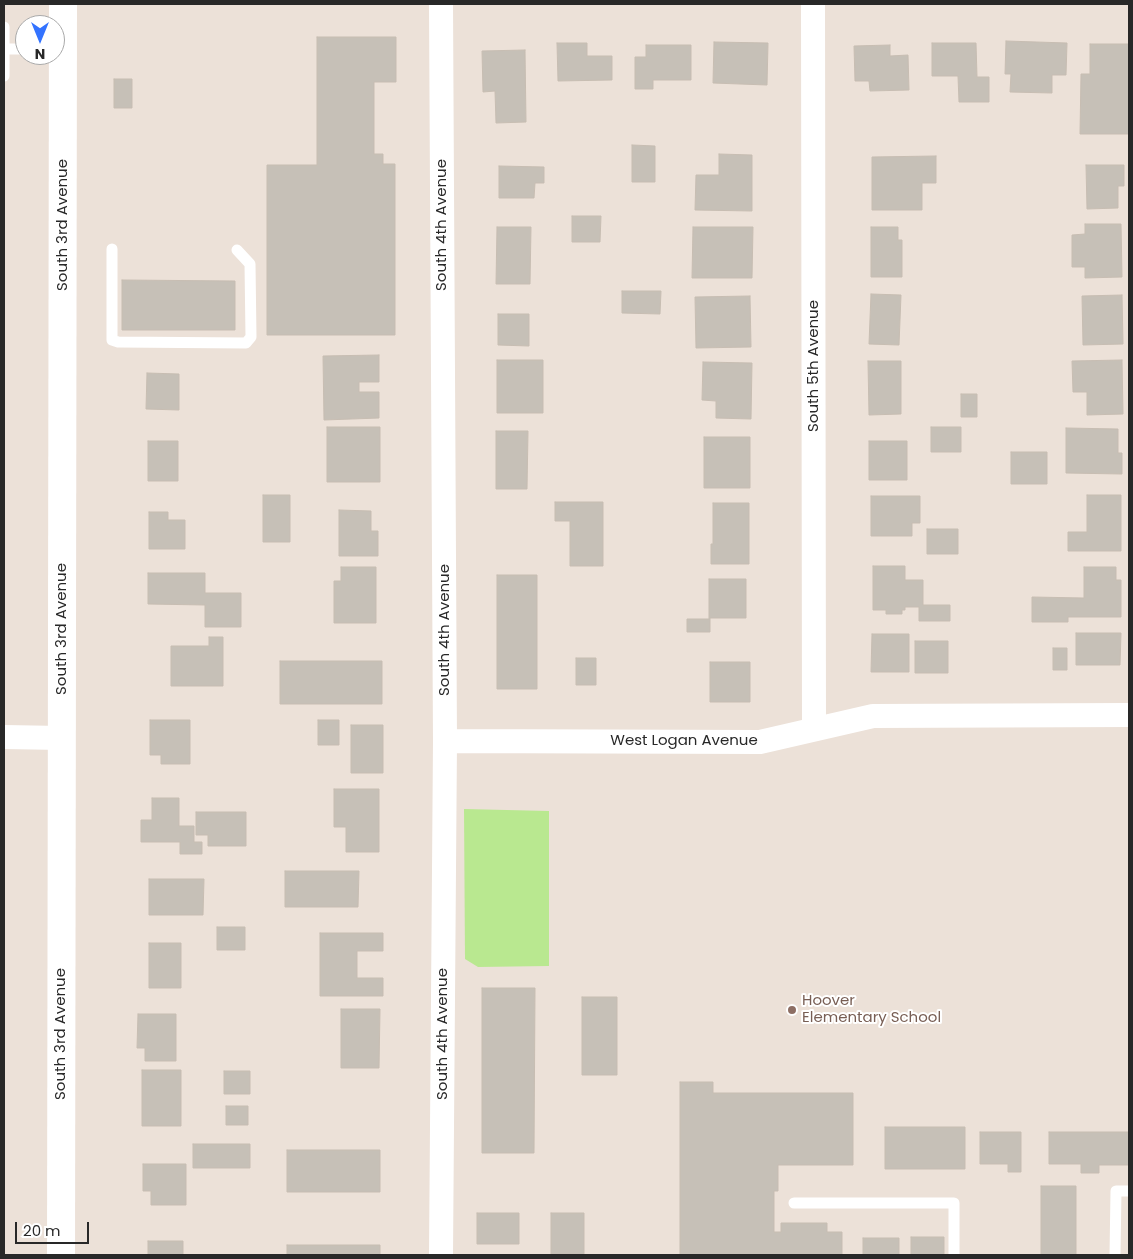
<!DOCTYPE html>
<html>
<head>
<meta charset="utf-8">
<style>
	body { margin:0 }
	#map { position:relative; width:1133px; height:1259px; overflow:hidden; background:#ece1d8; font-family:Poppins,sans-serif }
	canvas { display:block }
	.frame { position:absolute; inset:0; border:5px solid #282828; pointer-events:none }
	.north { position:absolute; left:15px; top:15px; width:50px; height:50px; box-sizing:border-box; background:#fff; border:1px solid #a9a9a9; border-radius:50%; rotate:180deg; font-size:14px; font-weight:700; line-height:20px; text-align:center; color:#282828 }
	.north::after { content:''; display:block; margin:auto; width:18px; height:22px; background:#3373ff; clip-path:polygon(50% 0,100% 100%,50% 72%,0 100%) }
	.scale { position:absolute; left:15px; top:1222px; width:74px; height:22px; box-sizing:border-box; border:2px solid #282828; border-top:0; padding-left:6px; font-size:15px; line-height:18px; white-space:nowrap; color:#282828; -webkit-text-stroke:4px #fff; paint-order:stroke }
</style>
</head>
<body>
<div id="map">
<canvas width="1133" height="1259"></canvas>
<div class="frame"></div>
<div class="north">N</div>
<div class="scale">20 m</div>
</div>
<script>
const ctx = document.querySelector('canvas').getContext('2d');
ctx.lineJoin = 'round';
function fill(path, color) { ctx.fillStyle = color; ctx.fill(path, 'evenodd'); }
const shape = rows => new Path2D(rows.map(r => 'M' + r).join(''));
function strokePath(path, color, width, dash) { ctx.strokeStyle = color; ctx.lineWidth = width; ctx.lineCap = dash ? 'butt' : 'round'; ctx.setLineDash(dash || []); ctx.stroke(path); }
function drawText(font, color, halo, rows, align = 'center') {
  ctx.font = font + ' Poppins,sans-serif'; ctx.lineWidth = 4; ctx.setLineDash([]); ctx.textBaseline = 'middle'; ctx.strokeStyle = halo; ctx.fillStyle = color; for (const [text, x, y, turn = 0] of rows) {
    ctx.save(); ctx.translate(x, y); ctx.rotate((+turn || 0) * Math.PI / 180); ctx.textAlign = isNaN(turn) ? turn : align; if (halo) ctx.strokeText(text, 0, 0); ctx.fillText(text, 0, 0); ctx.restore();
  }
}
const green = shape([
	[464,809,549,811,549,966,478,967,465,959]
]);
const building = shape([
	[317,37,396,37,396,82,374,82,374,154,383,154,383,164,395,164,395,335,267,335,267,165,317,165,317,37],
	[1006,41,1067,43,1066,75,1052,75,1052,93,1010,92,1011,74,1005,74,1006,41],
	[714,42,768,43,767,85,713,83,714,42],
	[557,43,587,43,587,56,612,56,612,80,558,81,557,43],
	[932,43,976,43,977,77,989,77,989,102,959,102,958,76,932,76,932,43],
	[1090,44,1129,44,1129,134,1080,134,1081,74,1090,74,1090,44],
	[646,45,691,45,691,80,653,80,653,89,635,89,635,57,646,57,646,45],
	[890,45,890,56,908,55,909,90,870,91,869,81,855,81,854,46,890,45],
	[525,50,526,122,496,123,495,91,483,92,482,51,525,50],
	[114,79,132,79,132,108,114,108,114,79],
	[632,145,655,146,655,182,632,182,632,145],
	[719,154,752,155,752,211,695,210,696,175,719,175,719,154],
	[936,156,936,183,922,183,922,210,872,210,872,157,936,156],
	[1086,165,1124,165,1124,186,1118,186,1118,208,1087,209,1086,165],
	[499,166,544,167,544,183,535,183,534,198,499,198,499,166],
	[572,216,601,216,600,242,572,242,572,216],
	[1085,224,1121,224,1122,277,1085,278,1085,267,1072,267,1072,235,1085,234,1085,224],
	[497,227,531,227,530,284,496,284,497,227],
	[693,227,753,227,752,278,692,278,693,227],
	[871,227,898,227,898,240,902,240,902,277,871,277,871,227],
	[122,280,235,281,235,330,122,330,122,280],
	[622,291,661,291,660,314,622,313,622,291],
	[871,294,901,295,899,345,869,344,871,294],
	[1122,295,1123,344,1083,345,1082,296,1122,295],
	[750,296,751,347,696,348,695,297,750,296],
	[498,314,529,314,529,346,498,345,498,314],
	[379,355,379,382,359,382,359,392,379,392,379,418,324,420,323,356,379,355],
	[497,360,543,360,543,413,497,413,497,360],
	[1122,360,1123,414,1087,415,1087,392,1073,392,1072,361,1122,360],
	[868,361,901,361,901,414,869,415,868,361],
	[703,362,752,363,751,419,716,418,716,401,702,400,703,362],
	[147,373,179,374,179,410,146,409,147,373],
	[961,394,977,394,977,417,961,417,961,394],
	[327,427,380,427,380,482,327,482,327,427],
	[931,427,961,427,961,452,931,452,931,427],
	[1066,428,1118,429,1118,453,1122,453,1122,474,1066,473,1066,428],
	[496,431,528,431,527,489,496,489,496,431],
	[704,437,750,437,750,488,704,488,704,437],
	[148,441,178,441,178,481,148,481,148,441],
	[869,441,907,441,907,480,869,480,869,441],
	[1011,452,1047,452,1047,484,1011,484,1011,452],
	[263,495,290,495,290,542,263,542,263,495],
	[1087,495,1121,495,1121,551,1068,551,1068,532,1087,532,1087,495],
	[871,496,920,496,920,523,912,523,912,536,871,536,871,496],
	[555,502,603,502,603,566,570,566,570,521,555,521,555,502],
	[713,503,749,503,749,564,711,564,711,544,713,544,713,503],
	[339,510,371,511,371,531,378,531,378,556,339,556,339,510],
	[149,512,168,512,168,520,185,520,185,549,149,549,149,512],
	[927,529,958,529,958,554,927,554,927,529],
	[873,566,905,566,905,580,923,580,923,605,950,605,950,621,919,621,919,607,905,607,905,610,902,610,902,614,886,614,886,610,873,610,873,566],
	[341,567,376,567,376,623,334,623,334,581,341,581,341,567],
	[1084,567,1116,567,1116,580,1121,580,1121,617,1068,617,1068,622,1032,622,1032,597,1084,598,1084,567],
	[148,573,205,573,205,593,241,593,241,627,205,627,205,605,148,604,148,573],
	[497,575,537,575,537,689,497,689,497,575],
	[709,579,746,579,746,618,710,618,710,632,687,632,687,619,709,619,709,579],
	[1076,633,1121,633,1120,665,1076,665,1076,633],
	[872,634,909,634,909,672,871,672,872,634],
	[209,637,223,637,223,686,171,686,171,646,209,646,209,637],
	[915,641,948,641,948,673,915,673,915,641],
	[1053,648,1067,648,1067,670,1053,670,1053,648],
	[576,658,596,658,596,685,576,685,576,658],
	[280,661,382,661,382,704,280,704,280,661],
	[710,662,750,662,750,702,710,702,710,662],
	[150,720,190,720,190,764,161,764,161,755,150,755,150,720],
	[318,720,339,720,339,745,318,745,318,720],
	[351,725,383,725,383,773,351,773,351,725],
	[334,789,379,789,379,852,346,852,346,827,334,827,334,789],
	[152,798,179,798,179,826,194,826,194,842,202,842,202,854,180,854,180,842,141,842,141,820,152,820,152,798],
	[196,812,246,812,246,846,208,846,208,835,196,835,196,812],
	[285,871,359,871,358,907,285,907,285,871],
	[149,879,204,879,203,915,149,915,149,879],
	[217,927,245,927,245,950,217,950,217,927],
	[320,933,383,933,383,951,357,951,357,978,383,978,383,996,320,996,320,933],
	[149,943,181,943,181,988,149,988,149,943],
	[482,988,535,988,534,1153,482,1153,482,988],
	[582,997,617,997,617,1075,582,1075,582,997],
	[341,1009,380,1009,379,1068,341,1068,341,1009],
	[138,1014,176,1014,176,1061,145,1061,145,1048,137,1048,138,1014],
	[142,1070,181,1070,181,1126,142,1126,142,1070],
	[224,1071,250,1071,250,1094,224,1094,224,1071],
	[680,1082,713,1082,713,1093,853,1093,853,1165,778,1165,778,1191,774,1191,774,1232,781,1232,781,1223,827,1223,827,1232,842,1232,842,1255,680,1255,680,1082],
	[226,1106,248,1106,248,1125,226,1125,226,1106],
	[885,1127,965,1127,965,1169,885,1169,885,1127],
	[980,1132,1021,1132,1021,1172,1008,1172,1008,1164,980,1164,980,1132],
	[1049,1132,1129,1132,1129,1165,1099,1165,1099,1173,1081,1173,1081,1164,1049,1164,1049,1132],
	[193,1144,250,1144,250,1168,193,1168,193,1144],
	[287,1150,380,1150,380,1192,287,1192,287,1150],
	[143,1164,186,1164,186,1205,151,1205,151,1191,143,1191,143,1164],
	[1041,1186,1076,1186,1076,1255,1041,1255,1041,1186],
	[477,1213,519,1213,519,1244,477,1244,477,1213],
	[551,1213,584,1213,584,1254,551,1254,551,1213],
	[911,1237,944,1237,944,1255,911,1255,911,1237],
	[863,1238,899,1238,899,1255,863,1255,863,1238],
	[148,1241,183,1241,183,1255,148,1255,148,1241],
	[287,1245,380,1245,380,1255,287,1255,287,1245]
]);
const lane = shape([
	[4,27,4,49,25,49],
	[4,76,4,49],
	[112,249,112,340,118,342,246,343,251,337,250,264,237,250],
	[794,1203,954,1203,954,1255],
	[1115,1255,1116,1191,1129,1191]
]);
const street = shape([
	[441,4,445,741,441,1255],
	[813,4,814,729],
	[4,737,62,738],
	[445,741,760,742,873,716,1129,715]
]);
const secondary = shape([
	[61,1255,63,4]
]);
const markers = [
	[792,1010,5,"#8d6e63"]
];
const streetNames = [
	["South 3rd Avenue",63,225,-90],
	["South 4th Avenue",442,225,-90],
	["South 5th Avenue",814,366,-90],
	["South 3rd Avenue",62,629,-90],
	["South 4th Avenue",445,630,-90],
	["West Logan Avenue",684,741],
	["South 3rd Avenue",61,1034,-90],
	["South 4th Avenue",443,1034,-90]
];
const educationNames = [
	["Hoover",802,1001],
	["Elementary School",802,1018]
];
fill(green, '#b9e890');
fill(building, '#c6c0b7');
strokePath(building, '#c7bdb2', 1);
strokePath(lane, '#fff', 11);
strokePath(street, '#fff', 24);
strokePath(secondary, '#fff', 28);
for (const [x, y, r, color] of markers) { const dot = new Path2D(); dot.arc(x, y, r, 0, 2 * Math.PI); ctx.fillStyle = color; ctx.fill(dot); strokePath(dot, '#fff', 2); }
drawText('15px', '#282828', '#fff', streetNames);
drawText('15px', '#785e54', '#fff', educationNames, 'left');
</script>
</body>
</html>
